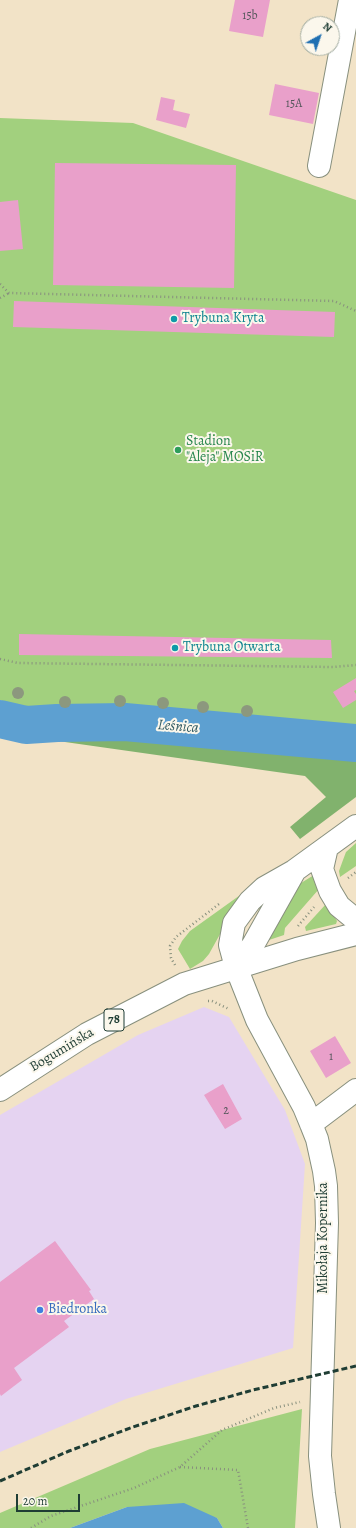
<!DOCTYPE html>
<html>
<head>
<meta charset="utf-8">
<style>
	body { margin:0 }
	#map { position:relative; width:356px; height:1528px; overflow:hidden; background:#f2e3c7; font-family:Alegreya,serif }
	canvas { display:block }
	.north { position:absolute; left:300px; top:16px; width:40px; height:40px; box-sizing:border-box; background:#fbf7ec; border:1px solid #a3ada2; border-radius:50%; rotate:40deg; font-size:11px; font-weight:700; line-height:16px; text-align:center; color:#1f3d34 }
	.north::after { content:''; display:block; margin:auto; width:14px; height:18px; background:#1f6fb2; clip-path:polygon(50% 0,100% 100%,50% 72%,0 100%) }
	.scale { position:absolute; left:16px; top:1494px; width:64px; height:18px; box-sizing:border-box; border:2px solid #1f3d34; border-top:0; padding-left:5px; font-size:12px; line-height:14px; white-space:nowrap; color:#1f3d34; -webkit-text-stroke:3px #fbf7ec; paint-order:stroke }
</style>
</head>
<body>
<div id="map">
<canvas width="356" height="1528"></canvas>
<div class="north">N</div>
<div class="scale">20 m</div>
</div>
<script>
const ctx = document.querySelector('canvas').getContext('2d');
ctx.lineJoin = 'round';
function fill(path, color) { ctx.fillStyle = color; ctx.fill(path, 'evenodd'); }
const shape = rows => new Path2D(rows.map(r => 'M' + r).join(''));
function strokePath(path, color, width, dash) { ctx.strokeStyle = color; ctx.lineWidth = width; ctx.lineCap = dash ? 'butt' : 'round'; ctx.setLineDash(dash || []); ctx.stroke(path); }
function drawText(font, color, halo, rows, align = 'center') {
  ctx.font = font + ' Alegreya,serif'; ctx.lineWidth = 4; ctx.setLineDash([]); ctx.textBaseline = 'middle'; ctx.strokeStyle = halo; ctx.fillStyle = color; for (const [text, x, y, turn = 0] of rows) {
    ctx.save(); ctx.translate(x, y); ctx.rotate((+turn || 0) * Math.PI / 180); ctx.textAlign = isNaN(turn) ? turn : align; if (halo) ctx.strokeText(text, 0, 0); ctx.fillText(text, 0, 0); ctx.restore();
  }
}
const built = shape([
	[204,1007,229,1017,285,1110,305,1164,293,1348,126,1399,0,1452,0,1115,138,1035]
]);
const green = shape([
	[0,118,133,123,356,200,356,734,197,719,71,713,12,705,0,700],
	[356,843,356,866,340,877,339,871,343,860,346,852],
	[314,875,319,889,285,928,284,935,269,940,268,932,282,903,301,883],
	[250,888,234,909,209,954,203,961,190,969,178,949,182,941,190,931],
	[326,904,337,921,336,924,306,931,305,927],
	[302,1409,295,1528,223,1528,217,1518,127,1507,70,1528,0,1528,0,1513,150,1449]
]);
const forest = shape([
	[0,703,22,712,161,720,356,739,356,797,300,839,290,827,326,797,305,776,65,742,0,727]
]);
const water = shape([
	[184,1503,217,1518,223,1528,70,1528,127,1507]
]);
const river = shape([
	[0,719,26,725,57,723,125,722,356,743]
]);
const building = shape([
	[235,0,270,0,263,37,229,31],
	[275,84,319,93,313,124,269,115],
	[161,97,175,100,173,110,190,114,186,128,156,120],
	[55,163,236,165,234,288,53,285],
	[18,200,23,249,0,251,0,202],
	[14,301,335,312,334,337,13,327],
	[19,634,331,640,332,658,19,655],
	[356,678,356,690,354,691,356,694,356,700,343,708,333,692],
	[335,1036,351,1063,326,1078,310,1051],
	[223,1084,242,1119,225,1129,204,1095],
	[55,1241,91,1290,89,1291,94,1299,64,1321,69,1327,14,1368,22,1380,1,1396,0,1394,0,1282]
]);
const path = shape([
	[0,284,9,293,334,301,356,311],
	[0,298,9,293],
	[0,659,18,663,333,667,356,665],
	[348,878,356,872],
	[298,926,314,907],
	[175,965,171,958,170,946,176,937,219,904],
	[208,1001,212,1001,229,1009],
	[180,1467,238,1470,248,1528],
	[31,1528,51,1516,134,1488,180,1467,222,1430,274,1408,300,1402]
]);
const minor = shape([
	[319,166,350,0],
	[327,847,322,869,330,891,339,906,356,920],
	[236,967,253,945,294,872],
	[311,1124,356,1090],
	[329,1528,324,1494,320,1456,327,1223,326,1186,324,1171,317,1139,311,1124,304,1107,257,1020,236,967,230,945,234,923,250,901,264,888,294,871,356,826]
]);
const major = shape([
	[0,1090,87,1034,184,984,297,949,356,934]
]);
const rail = shape([
	[0,1481,69,1451,133,1427,196,1406,253,1390,356,1366]
]);
const trees = [
	[18,693],
	[120,701],
	[65,702],
	[163,703],
	[203,707],
	[247,711]
];
const markers = [
	[174,319,4,"#0f9aa8"],
	[178,450,4,"#2e9e5b"],
	[175,648,4,"#0f9aa8"],
	[40,1310,4,"#3f7fe0"]
];
const numberNames = [
	["15b",250,16],
	["15A",294,104],
	["1",331,1057],
	["2",226,1111]
];
const shields = [
	[114,1020,20]
];
const shieldNames = [
	["78",114,1020]
];
const cultureNames = [
	["Trybuna Kryta",182,319],
	["Trybuna Otwarta",183,648]
];
const leisureNames = [
	["Stadion",186,442],
	["\"Aleja\" MOSiR",186,458]
];
const streetNames = [
	["Bogumińska",62,1050,-31],
	["Mikołaja Kopernika",324,1238,-90]
];
const shopNames = [
	["Biedronka",48,1310]
];
const waterNames = [
	["Leśnica",178,727,5]
];
fill(built, '#e5d3f1');
fill(green, '#a2d07e');
fill(forest, '#81b26d');
fill(water, '#5da0d1');
strokePath(river, '#5da0d1', 38);
fill(building, '#e9a0ca');
strokePath(minor, '#88907e', 24);
strokePath(major, '#88907e', 24);
strokePath(path, '#88907e', 2.5, [1, 3]);
strokePath(minor, '#fff', 22);
strokePath(major, '#fff', 22);
strokePath(rail, '#1f3d34', 3, [6, 3]);
ctx.fillStyle = '#8c987e';
for (const [x, y] of trees) { ctx.beginPath(); ctx.arc(x, y, 6, 0, 2 * Math.PI); ctx.fill(); }
for (const [x, y, r, color] of markers) { const dot = new Path2D(); dot.arc(x, y, r, 0, 2 * Math.PI); ctx.fillStyle = color; ctx.fill(dot); strokePath(dot, '#fbf7ec', 1.5); }
drawText('12px', '#52565a', null, numberNames);
for (const [x, y, w] of shields) { const box = new Path2D(); box.roundRect(x - w / 2, y - 11, w, 22, 3); ctx.fillStyle = '#fbf7ec'; ctx.fill(box); strokePath(box, '#1f3d34', 1); }
drawText('bold 13px', '#1f3d34', null, shieldNames);
drawText('14px', '#0d838f', '#fbf7ec', cultureNames, 'left');
drawText('14px', '#27864d', '#fbf7ec', leisureNames, 'left');
drawText('14px', '#1f3d34', '#fbf7ec', streetNames);
drawText('14px', '#366cbe', '#fbf7ec', shopNames, 'left');
drawText('italic 15px', '#325b63', '#fbf7ec', waterNames);
</script>
</body>
</html>
